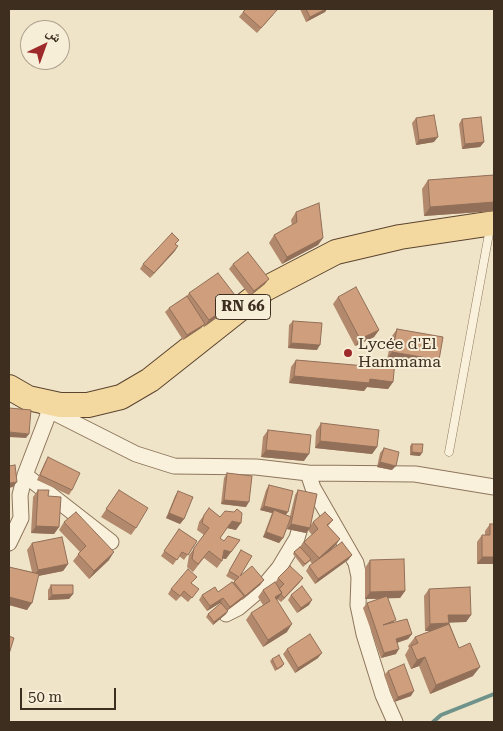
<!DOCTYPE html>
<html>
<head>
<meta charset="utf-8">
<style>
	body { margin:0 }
	#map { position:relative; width:503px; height:731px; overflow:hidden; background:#f0e4c8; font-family:"Roboto Serif","Noto Naskh Arabic",serif }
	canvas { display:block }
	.frame { position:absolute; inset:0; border:10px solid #3d2e20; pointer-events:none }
	.north { position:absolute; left:20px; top:20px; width:50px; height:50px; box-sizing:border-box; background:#f7eed8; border:1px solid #ada18e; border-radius:50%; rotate:42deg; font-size:14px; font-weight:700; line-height:20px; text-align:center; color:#3d2e20 }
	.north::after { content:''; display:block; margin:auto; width:18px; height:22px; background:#9e2a2b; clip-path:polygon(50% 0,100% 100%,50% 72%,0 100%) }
	.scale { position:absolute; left:20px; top:688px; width:96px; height:22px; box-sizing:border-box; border:2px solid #3d2e20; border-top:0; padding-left:6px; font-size:15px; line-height:18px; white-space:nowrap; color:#3d2e20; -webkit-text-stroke:4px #f7eed8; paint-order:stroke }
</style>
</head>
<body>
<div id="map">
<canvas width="503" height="731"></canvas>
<div class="frame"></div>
<div class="north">ش</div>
<div class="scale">50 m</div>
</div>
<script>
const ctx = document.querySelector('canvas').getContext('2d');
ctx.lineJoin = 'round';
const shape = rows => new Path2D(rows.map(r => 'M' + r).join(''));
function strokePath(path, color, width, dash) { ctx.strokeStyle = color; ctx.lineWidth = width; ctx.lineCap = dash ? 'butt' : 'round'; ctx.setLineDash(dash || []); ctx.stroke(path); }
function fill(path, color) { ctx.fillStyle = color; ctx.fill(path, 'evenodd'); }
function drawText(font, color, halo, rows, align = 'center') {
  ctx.font = font + ' "Roboto Serif",serif'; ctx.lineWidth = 4; ctx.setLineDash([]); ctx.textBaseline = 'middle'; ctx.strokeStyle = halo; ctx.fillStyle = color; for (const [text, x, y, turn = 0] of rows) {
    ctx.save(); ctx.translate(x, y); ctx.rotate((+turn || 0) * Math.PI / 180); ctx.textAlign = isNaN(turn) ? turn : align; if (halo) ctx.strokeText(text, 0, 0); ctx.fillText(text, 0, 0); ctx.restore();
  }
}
const stream = shape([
	[433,722,441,715,494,694]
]);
const lane = shape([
	[449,452,490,228]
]);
const street = shape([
	[45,408,136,454,174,466,256,467,308,473,415,474,494,487],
	[308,473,313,488,356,563,359,577,358,605,364,634,383,695,395,722],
	[25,475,111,542],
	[9,543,21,518,20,495,25,475,50,410],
	[226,614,238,608,264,586,279,568,297,538,304,514]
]);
const primary = shape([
	[9,387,28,398,60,405,88,405,121,397,150,380,265,289,336,252,400,237,494,223]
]);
const wall = shape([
	[300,9,327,9,325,12,306,22],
	[243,12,273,15,257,33,239,17],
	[416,118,434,142,416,145,412,123],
	[462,119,484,142,480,147,462,149,459,124],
	[494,175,494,211,424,216,422,189,428,180],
	[296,212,323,238,318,245,282,264,269,243,274,235,292,225,291,220],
	[175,251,150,278,140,269,143,264],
	[233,264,265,284,250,296,229,269],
	[189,293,238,299,233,306,204,327,203,326,201,328,183,340,165,312,169,308,187,296],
	[338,297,379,330,374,337,355,346,333,304],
	[293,321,317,350,288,348,289,325],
	[397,329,439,360,434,368,387,359,392,336],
	[367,358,393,382,388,389,367,387,364,391,289,383,291,367,296,360,361,366],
	[321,423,377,447,372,454,315,448,316,431],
	[268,430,304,461,261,457,263,437],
	[412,444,420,456,410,455,410,446],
	[384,448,392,470,377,467,380,453],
	[48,457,72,490,69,495,37,480,45,462],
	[227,473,246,507,221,504,224,478],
	[269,485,286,515,290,516,295,495,298,490,310,526,313,522,333,520,328,526,340,539,335,546,329,551,352,555,348,560,315,584,306,571,309,566,312,564,310,561,303,567,293,554,294,552,300,547,304,542,312,535,308,530,306,533,287,529,289,522,283,538,279,543,263,537,272,513,260,510,266,490],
	[38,490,48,496,59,527,54,534,31,533,33,497],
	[119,490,136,528,131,535,101,517],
	[178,491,184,519,180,524,166,518,175,496],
	[209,508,236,530,227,528,220,538,226,559,222,558,222,561,217,568,204,558,193,572,187,567,189,555,204,535,197,530,199,522],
	[64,522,109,560,89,579,73,561,80,552,59,530],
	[490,524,494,524,494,564,477,564,477,542,482,535,485,535,485,531],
	[179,529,197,541,184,560,179,556,173,565,161,556],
	[32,543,68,564,63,571,38,576,27,610,9,605,9,567,32,572,27,550],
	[241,550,240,576,264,580,260,585,242,600,241,600,227,611,226,614,213,625,206,617,208,614,221,604,220,603,207,611,199,600,202,595,218,592,235,581,226,576],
	[370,560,405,591,400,598,388,598,394,622,412,634,408,639,397,643,396,654,381,658,363,608,367,603,380,599,365,599,365,568],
	[278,578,303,578,299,583,281,602,277,599,276,600,287,632,263,647,246,620,251,613,263,605,258,597,263,590,275,583],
	[192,584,195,594,188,602,181,596,176,601,168,594,171,589],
	[51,585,73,594,69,599,48,600,48,590],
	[429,589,471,615,466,622,449,622,459,648,473,676,430,694,419,666,411,669,405,655,409,648,408,646,415,637,430,631,425,631,424,596],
	[291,595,309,605,297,613,288,600],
	[287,649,318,658,295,673,283,654],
	[272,659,284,664,282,667,275,671,270,661],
	[388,671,411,696,394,702,384,675]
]);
const shadedWall = shape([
	[326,9,327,9,325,12,306,22,310,17],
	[438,137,434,142,416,145,419,140],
	[484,142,480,147,462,149,465,144],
	[494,202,494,211,424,216,430,207],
	[323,238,318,245,282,264,287,257],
	[178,246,175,251,150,278,154,273],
	[269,279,265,284,250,296,254,291],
	[238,299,233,306,204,327,209,320],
	[205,324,201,328,183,340,187,335],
	[379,330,374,337,355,346,360,339],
	[291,343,320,345,317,350,288,348],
	[392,352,439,360,434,368,387,359],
	[294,376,370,379,393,382,388,389,367,387,364,391,289,383],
	[9,432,29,434,26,438,9,437],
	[320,441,377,447,372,454,315,448],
	[266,450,309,454,304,461,261,457],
	[412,452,422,453,420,456,410,455],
	[380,462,396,466,392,470,377,467],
	[17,482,13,487,9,488,9,483],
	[224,500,249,502,246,507,221,504],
	[264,506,288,512,285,516,274,510,272,513,260,510],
	[169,513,184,519,180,524,166,518],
	[232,521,241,523,236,530,227,528],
	[291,524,310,528,306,533,287,529],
	[36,526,59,527,54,534,31,533],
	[266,532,283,538,279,543,263,537],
	[340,539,335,546,314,565,319,558],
	[240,540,226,559,219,558,224,550],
	[114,552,109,560,89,579,94,571],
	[352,555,348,560,315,584,318,579],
	[482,557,494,557,494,564,477,564],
	[68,564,63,571,33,577,38,570],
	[303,578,299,583,281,602,284,598],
	[264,580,260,585,242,600,245,596],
	[405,591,400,598,365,599,370,592],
	[282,593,277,600,275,597],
	[73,594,69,599,48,600,52,595],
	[244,596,240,601,226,611,230,607],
	[9,597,32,603,27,610,9,605],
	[223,598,220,603,207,611,210,606],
	[312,600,309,605,297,613,301,608],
	[228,611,226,614,213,625,214,622],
	[448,615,471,615,466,622,443,623],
	[449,623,444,631,425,631,430,624],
	[292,624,287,632,263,647,268,640],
	[412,634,408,639,393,644,396,639],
	[399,649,396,654,381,658,384,653],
	[322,653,318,658,295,673,298,668],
	[425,657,419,666,411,669,417,660],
	[480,667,473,676,430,694,436,685],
	[414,691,411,696,394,702,398,697]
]);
const building = shape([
	[246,9,275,9,277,10,261,28,243,12,246,9],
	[306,9,326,9,310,17,306,9],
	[434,115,438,137,419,140,416,118,434,115],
	[481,117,484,142,465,144,462,119,481,117],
	[494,175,494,202,430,207,428,180,494,175],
	[319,203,323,238,287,257,274,235,297,222,296,212,319,203],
	[172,233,179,240,175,244,178,246,154,273,143,264,172,233],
	[248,252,269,279,254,291,233,264,248,252],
	[218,273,238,299,209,320,189,293,218,273],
	[356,287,379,330,360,339,338,297,356,287],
	[187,296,205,324,187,335,169,308,187,296],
	[293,321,322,323,320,345,291,343,293,321],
	[397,329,443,337,439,360,392,352,397,329],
	[367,358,395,361,393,382,370,379,369,383,294,376,296,360,366,366,367,358],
	[9,408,31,410,29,434,9,432,9,408],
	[321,423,379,430,377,447,320,441,321,423],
	[268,430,311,435,309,454,266,450,268,430],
	[412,444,423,444,422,453,412,452,412,444],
	[384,448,399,452,396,466,380,462,384,448],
	[48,457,80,473,72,490,40,475,48,457],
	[15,465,17,482,9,483,9,466,15,465],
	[227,473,252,476,249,502,224,500,227,473],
	[269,485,293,491,288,512,264,506,269,485],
	[38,490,49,490,48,496,61,497,59,527,36,526,38,490],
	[119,490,148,508,136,528,106,509,119,490],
	[298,490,317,494,310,528,291,524,298,490],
	[178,491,193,497,184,519,169,513,178,491],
	[209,508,220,517,225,511,234,512,237,509,242,513,241,523,232,521,220,538,224,541,228,536,240,540,231,552,224,550,222,561,209,551,198,564,192,559,194,548,209,528,202,523,204,515,209,508],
	[274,510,291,517,283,538,266,532,274,510],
	[76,512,114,552,94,571,78,554,86,546,64,522,76,512],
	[325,512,333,520,327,525,340,539,319,558,304,542,318,529,313,522,325,512],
	[490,524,494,524,494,557,482,557,482,535,490,535,490,524],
	[179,529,197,541,188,555,182,552,177,560,164,551,179,529],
	[62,537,68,564,38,570,32,543,62,537],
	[342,542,352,555,318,579,309,566,342,542],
	[300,547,311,559,305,564,294,552,300,547],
	[241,550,252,556,240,576,252,566,264,580,245,596,234,582,239,577,229,571,241,550],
	[404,559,405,591,370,592,370,560,404,559],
	[290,566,303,578,284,598,281,594,282,593,279,589,284,584,278,578,290,566],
	[9,567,39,574,32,603,9,597,9,567],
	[188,569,197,577,191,583,199,589,192,598,184,591,180,596,171,589,188,569],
	[232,582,244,596,230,607,223,598,210,606,202,595,215,587,218,592,232,582],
	[275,582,282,593,275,597,292,624,268,640,251,613,270,601,263,590,275,582],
	[51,585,73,585,73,594,52,595,51,585],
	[302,586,312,600,301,608,291,595,302,586],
	[470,587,471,615,448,615,449,623,430,624,429,589,470,587],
	[387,596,396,620,383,625,407,619,412,634,396,639,399,649,384,653,367,603,387,596],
	[221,603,228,611,214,622,208,614,221,603],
	[449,624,459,648,470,643,480,667,436,685,425,657,417,660,411,646,418,643,415,637,449,624],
	[310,634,322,653,298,668,287,649,310,634],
	[9,636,14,638,9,654,9,636],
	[279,655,284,664,277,669,272,659,279,655],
	[404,664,414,691,398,697,388,671,404,664]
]);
const markers = [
	[348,353,5,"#9e2a2b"]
];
const shields = [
	[243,307,55]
];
const shieldNames = [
	["RN 66",243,307]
];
const poiNames = [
	["Lycée d'El",358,344],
	["Hammama",358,362]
];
strokePath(stream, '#6f938a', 4);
strokePath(lane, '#8d765c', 9);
strokePath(street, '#8d765c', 17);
strokePath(primary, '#5b4430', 26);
strokePath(lane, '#faf1dc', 8);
strokePath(street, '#faf1dc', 15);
strokePath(primary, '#f3d9a0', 24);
fill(wall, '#b2896c');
fill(shadedWall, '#916f58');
fill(building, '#cf9f7d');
strokePath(building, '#916f58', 1);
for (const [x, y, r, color] of markers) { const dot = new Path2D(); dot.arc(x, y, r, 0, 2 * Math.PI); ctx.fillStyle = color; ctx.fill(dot); strokePath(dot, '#f7eed8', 2); }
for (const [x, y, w] of shields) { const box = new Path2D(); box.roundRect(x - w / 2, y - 12.5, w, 25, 4); ctx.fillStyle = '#f7eed8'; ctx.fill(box); strokePath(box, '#3d2e20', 1); }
drawText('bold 15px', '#3d2e20', null, shieldNames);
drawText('16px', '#3d2e20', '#f7eed8', poiNames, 'left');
</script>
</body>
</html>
